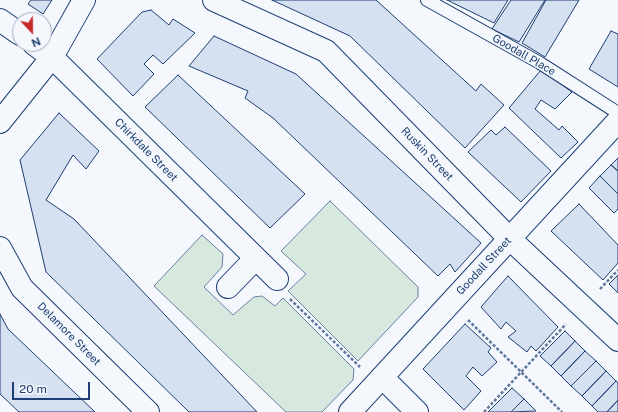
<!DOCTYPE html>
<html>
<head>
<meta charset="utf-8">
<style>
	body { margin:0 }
	#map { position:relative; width:618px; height:412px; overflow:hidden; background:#f4f7fb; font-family:"Public Sans",sans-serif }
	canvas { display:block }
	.north { position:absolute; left:12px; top:12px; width:40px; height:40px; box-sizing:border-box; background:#f4f7fb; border:1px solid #9eadc5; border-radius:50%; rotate:158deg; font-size:11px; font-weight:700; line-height:16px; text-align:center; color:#1d3f73 }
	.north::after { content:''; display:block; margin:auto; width:14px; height:18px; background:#c62828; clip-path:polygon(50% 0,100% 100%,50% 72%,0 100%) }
	.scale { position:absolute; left:12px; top:382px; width:78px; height:18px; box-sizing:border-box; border:2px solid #1d3f73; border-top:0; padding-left:5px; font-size:12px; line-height:14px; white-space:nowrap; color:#1d3f73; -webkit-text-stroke:3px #f4f7fb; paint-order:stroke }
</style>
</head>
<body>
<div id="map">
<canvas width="618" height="412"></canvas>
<div class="north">N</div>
<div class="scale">20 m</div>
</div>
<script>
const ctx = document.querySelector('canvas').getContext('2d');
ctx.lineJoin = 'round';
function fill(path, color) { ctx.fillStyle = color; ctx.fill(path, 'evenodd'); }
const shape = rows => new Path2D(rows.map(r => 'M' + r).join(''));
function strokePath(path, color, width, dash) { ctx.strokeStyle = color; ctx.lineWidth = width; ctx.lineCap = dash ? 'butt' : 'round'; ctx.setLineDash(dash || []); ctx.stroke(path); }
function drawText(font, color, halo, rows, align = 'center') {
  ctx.font = font + ' "Public Sans",sans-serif'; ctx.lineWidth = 3; ctx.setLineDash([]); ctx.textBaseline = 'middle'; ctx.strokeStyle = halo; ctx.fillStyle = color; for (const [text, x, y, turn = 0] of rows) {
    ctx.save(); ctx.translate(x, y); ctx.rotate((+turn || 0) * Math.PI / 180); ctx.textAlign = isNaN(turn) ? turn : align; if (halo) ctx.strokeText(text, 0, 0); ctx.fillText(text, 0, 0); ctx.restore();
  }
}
const green = shape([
	[330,201,418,287,418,297,358,361,288,291,306,274,281,251,330,201],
	[202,235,223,254,222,267,204,287,233,315,254,297,262,296,275,306,283,298,354,369,353,380,322,412,286,412,154,286,202,235]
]);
const building = shape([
	[31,0,52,0,43,14,28,4,31,0],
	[272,0,376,0,476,91,481,84,504,105,465,148,350,36,272,0],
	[447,0,508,0,494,23,447,0],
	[511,0,545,0,519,42,492,29,511,0],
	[546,0,579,0,545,57,522,43,546,0],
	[151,10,169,25,173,19,195,33,163,64,153,55,144,64,154,74,133,96,97,59,142,12,151,10],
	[611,31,618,34,618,87,589,69,611,31],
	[214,36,296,74,481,243,455,272,450,264,438,276,273,118,245,98,248,91,189,66,214,36],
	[541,70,572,92,555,109,541,100,535,109,559,130,562,126,578,142,561,158,509,108,541,70],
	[178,75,305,194,270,228,145,107,178,75],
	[59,113,99,151,86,169,73,155,46,200,74,219,257,412,189,412,46,272,20,160,59,113],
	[505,127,551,171,521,202,468,152,491,130,496,135,505,127],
	[618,158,618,171,611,165,618,158],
	[611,165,618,171,618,194,600,176,611,165],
	[600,176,618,194,618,209,614,213,589,188,600,176],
	[579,204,618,245,618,263,603,280,551,231,579,204],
	[618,275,618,293,609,284,618,275],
	[508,276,558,327,536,351,531,346,527,352,508,337,516,331,506,322,501,329,481,307,508,276],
	[0,314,8,329,95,412,19,412,0,394,0,314],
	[465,324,491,348,488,352,497,362,482,376,473,367,466,376,481,391,464,410,423,369,465,324],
	[565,331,575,341,551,366,540,356,565,331],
	[575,341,585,351,561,376,551,366,575,341],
	[585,351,596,361,571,386,561,376,585,351],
	[596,361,606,371,582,396,571,386,596,361],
	[606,371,616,381,592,406,582,396,606,371],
	[616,381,618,383,618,400,607,412,598,412,592,406,616,381],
	[512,388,524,399,511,412,488,412,512,388],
	[524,399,536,411,511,412,524,399],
	[618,400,618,412,607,412,618,400]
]);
const path = shape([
	[600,289,618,270],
	[290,299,360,367],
	[468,320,562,412],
	[484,412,566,324]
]);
const service = shape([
	[427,0,540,63,618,113]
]);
const minor = shape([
	[214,0,326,51,509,238,618,340],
	[0,20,20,34],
	[34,44,52,57,277,279],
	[0,122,52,57,84,0],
	[0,248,22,288,148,412],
	[228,287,255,259],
	[382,377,417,412],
	[350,412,618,121]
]);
const streetNames = [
	["Goodall Place",524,55,30],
	["Chirkdale Street",146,150,45],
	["Ruskin Street",427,154,46],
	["Goodall Street",484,266,-47],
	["Delamore Street",69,334,45]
];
fill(green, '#d7e8df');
strokePath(green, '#687fa3', 1);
fill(building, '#d5e0f0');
strokePath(building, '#1d3f73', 1);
strokePath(service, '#1d3f73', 14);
strokePath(minor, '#1d3f73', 24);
strokePath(path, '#5e769c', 2.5, [3, 2]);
strokePath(service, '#f4f7fb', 12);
strokePath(minor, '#f4f7fb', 22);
drawText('11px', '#1d3f73', '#f4f7fb', streetNames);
</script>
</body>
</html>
